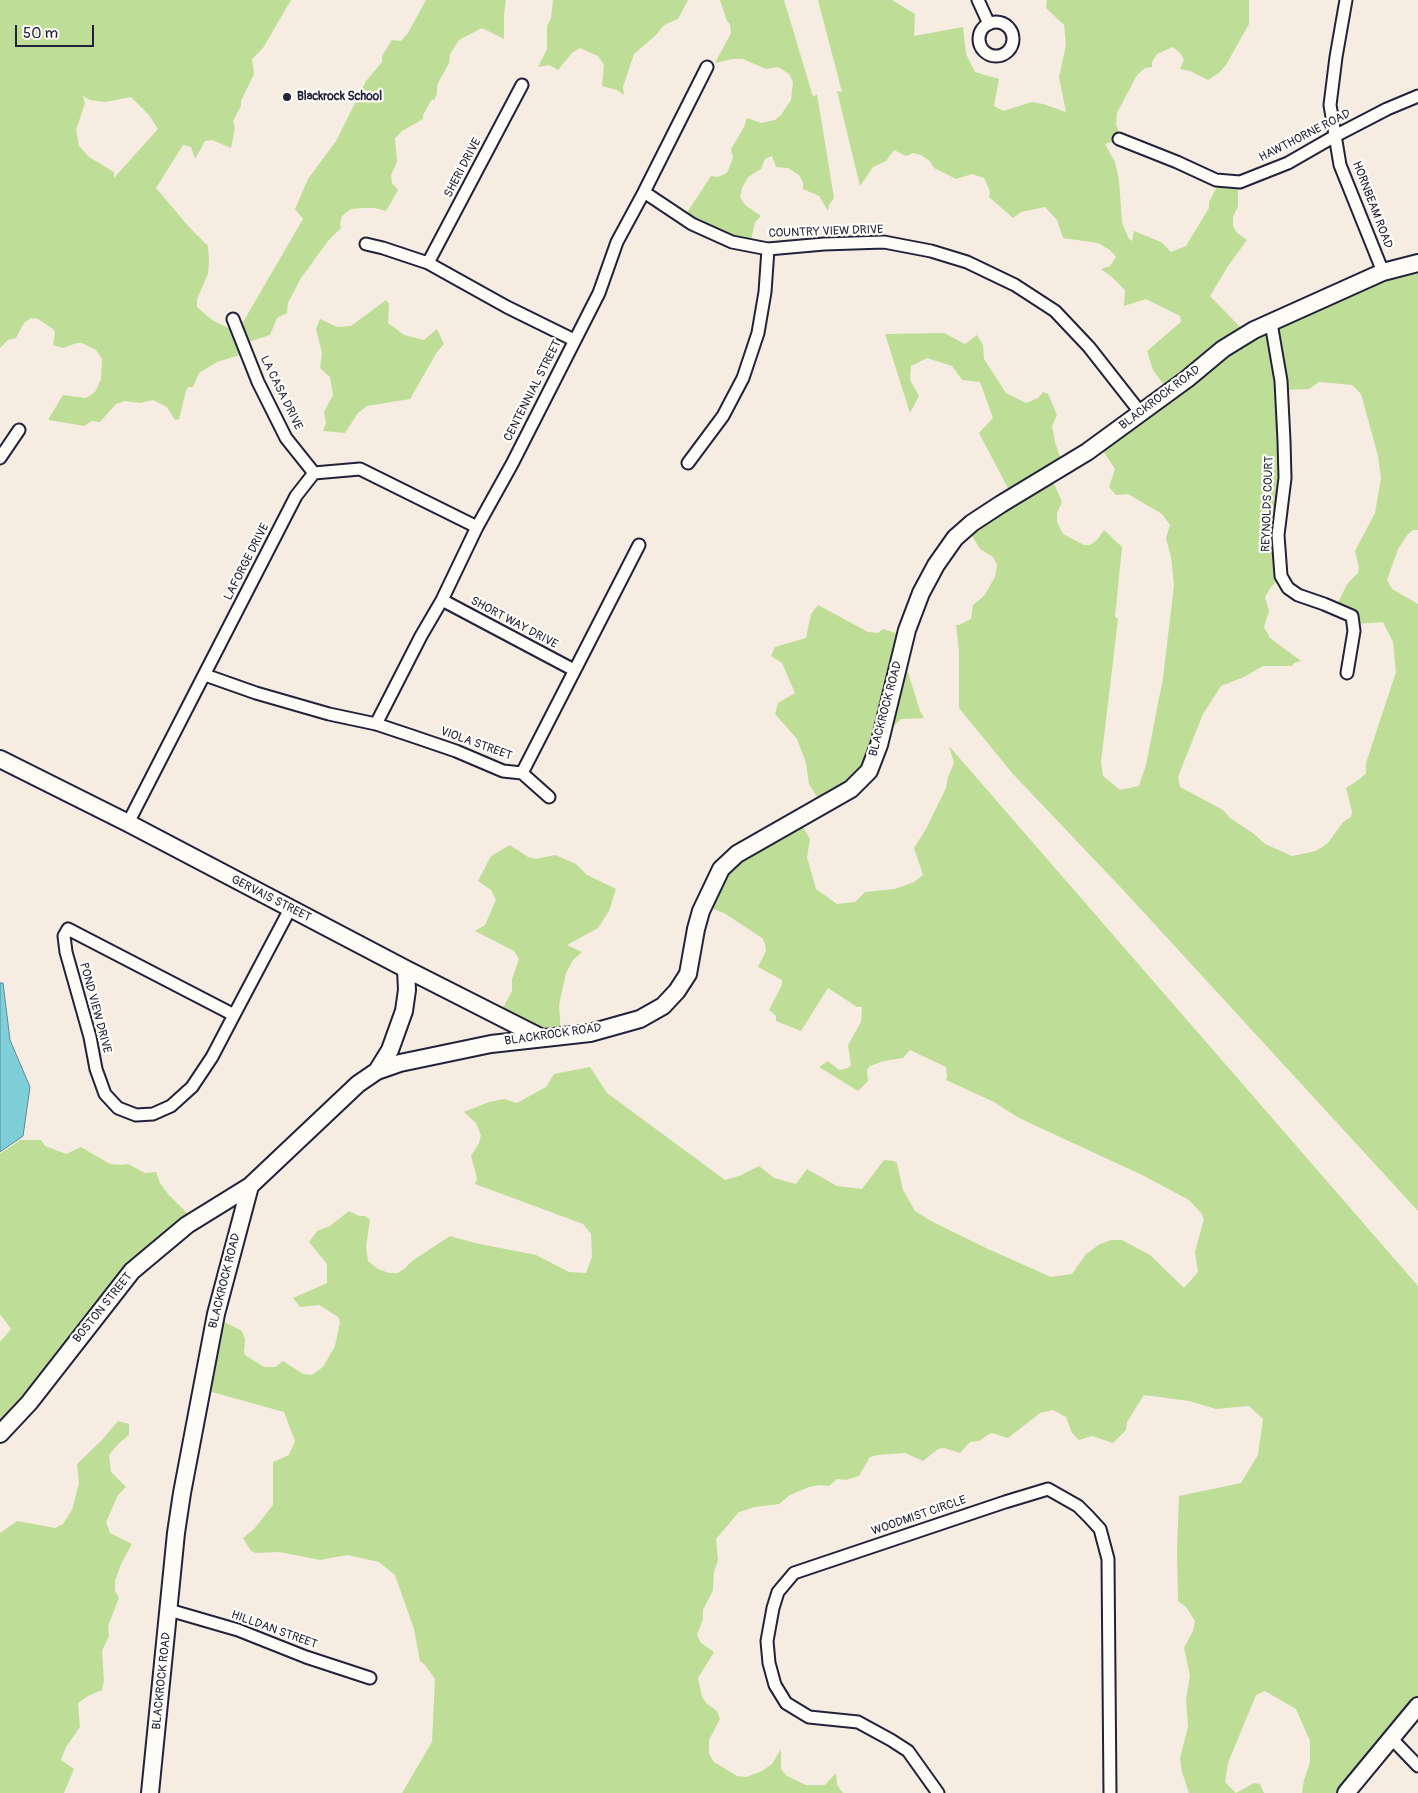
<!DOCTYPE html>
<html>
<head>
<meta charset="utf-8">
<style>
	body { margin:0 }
	#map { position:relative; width:1418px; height:1793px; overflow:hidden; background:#f6ece1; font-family:Pangolin,sans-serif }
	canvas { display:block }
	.scale { position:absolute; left:15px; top:25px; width:79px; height:22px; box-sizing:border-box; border:2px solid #22223b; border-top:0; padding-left:6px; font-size:15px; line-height:18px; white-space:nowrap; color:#22223b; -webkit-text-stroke:4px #fdfcf7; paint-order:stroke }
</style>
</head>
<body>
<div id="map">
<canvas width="1418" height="1793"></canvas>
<div class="scale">50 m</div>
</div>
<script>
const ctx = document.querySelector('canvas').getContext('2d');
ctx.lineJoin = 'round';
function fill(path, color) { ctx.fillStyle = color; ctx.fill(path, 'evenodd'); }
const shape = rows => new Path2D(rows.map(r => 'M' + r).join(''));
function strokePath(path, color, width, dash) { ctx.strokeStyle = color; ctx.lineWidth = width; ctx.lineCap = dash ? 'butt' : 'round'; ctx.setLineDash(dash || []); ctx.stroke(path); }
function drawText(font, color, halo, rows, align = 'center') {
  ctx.font = font + ' Pangolin,sans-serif'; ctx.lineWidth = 4.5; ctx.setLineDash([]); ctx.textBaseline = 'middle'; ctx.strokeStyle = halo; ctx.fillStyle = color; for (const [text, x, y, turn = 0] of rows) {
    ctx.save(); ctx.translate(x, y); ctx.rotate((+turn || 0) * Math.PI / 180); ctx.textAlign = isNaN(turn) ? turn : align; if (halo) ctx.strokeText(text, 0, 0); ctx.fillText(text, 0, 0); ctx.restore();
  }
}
const green = shape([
	[0,0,291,0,263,48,252,59,254,74,241,101,241,106,233,121,235,128,231,148,212,140,205,141,195,159,191,147,183,145,156,188,189,227,208,246,209,261,208,274,197,299,197,307,212,320,228,328,239,329,303,219,295,209,308,179,336,141,366,81,382,62,382,56,392,40,401,41,408,33,426,0,506,0,504,15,504,39,482,28,459,40,450,54,449,63,437,85,437,94,434,100,432,99,423,115,423,119,402,131,395,138,397,162,391,175,392,183,398,190,386,211,375,208,363,208,351,209,342,216,340,224,341,228,328,241,301,278,288,303,287,313,277,318,270,335,245,343,246,353,217,362,199,373,193,387,188,387,186,391,179,419,175,420,167,407,153,400,140,403,125,401,116,404,100,422,92,421,84,426,49,420,49,418,63,395,86,398,95,392,101,379,102,359,96,350,82,343,77,343,63,348,53,345,55,332,53,329,38,319,31,318,24,323,16,338,8,340,0,348],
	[83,96,90,100,105,102,131,97,149,115,158,129,114,178,114,172,89,157,79,146,76,130,85,103],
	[553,0,688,0,678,19,664,25,657,34,634,54,623,87,624,95,617,90,602,86,604,65,598,56,580,48,572,53,558,70,549,65,538,67,547,49,547,26,551,18],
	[720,0,784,0,813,97,817,94,834,198,829,205,828,211,819,196,803,189,803,182,799,175,788,168,776,167,772,156,765,159,761,169,748,177,742,188,740,197,745,205,761,216,755,222,750,245,684,217,711,176,718,177,727,173,733,158,731,149,744,127,747,118,761,123,775,120,781,115,791,100,793,82,789,74,778,67,766,69,743,59,733,59,715,63,731,33,730,24,727,21],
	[818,0,892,0,915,14,914,36,963,27,966,54,975,72,999,79,994,106,1003,111,1032,102,1043,104,1066,112,1059,77,1066,45,1064,25,1046,8,1047,0,1249,0,1249,24,1226,65,1219,73,1208,80,1190,71,1180,69,1184,60,1181,54,1173,47,1157,54,1152,62,1152,67,1145,68,1137,75,1117,113,1116,124,1121,139,1105,144,1115,162,1119,180,1122,223,1129,239,1132,241,1134,231,1161,242,1171,252,1186,246,1209,208,1209,202,1219,183,1238,182,1238,206,1233,217,1233,226,1237,233,1247,240,1228,266,1210,296,1241,328,1264,329,1418,263,1418,530,1413,530,1408,534,1398,549,1387,580,1392,589,1418,604,1418,1211,1125,892,1013,774,959,708,959,651,956,625,959,625,971,619,973,605,984,596,995,577,997,565,993,557,980,549,969,531,1012,496,979,433,993,418,980,382,962,380,952,366,927,358,911,366,910,380,919,396,910,413,885,334,944,333,965,344,977,335,983,345,984,359,1006,393,1026,403,1038,398,1043,392,1048,394,1057,415,1052,426,1055,442,1063,466,1052,479,1062,502,1057,513,1057,522,1063,534,1084,545,1090,545,1097,540,1104,530,1122,547,1115,617,1118,619,1101,762,1103,776,1120,790,1139,786,1146,765,1163,678,1174,585,1171,557,1166,538,1170,525,1162,514,1128,494,1116,495,1109,487,1115,469,1100,446,1169,392,1153,370,1147,351,1181,322,1180,316,1146,299,1124,306,1125,290,1112,277,1101,269,1110,266,1116,257,1110,250,1098,243,1063,238,1057,220,1045,207,1021,212,1013,218,989,197,990,191,984,178,972,174,956,179,934,168,930,161,921,155,913,153,906,156,894,150,886,161,873,167,860,186,837,91,842,92],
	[1319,382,1352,385,1361,394,1378,456,1381,478,1375,513,1355,551,1359,567,1358,573,1347,584,1336,607,1355,624,1383,622,1393,642,1396,672,1366,763,1366,773,1360,779,1346,788,1352,811,1351,817,1343,822,1328,843,1316,851,1292,856,1265,844,1254,834,1230,818,1223,810,1180,787,1178,777,1203,714,1221,686,1244,677,1263,666,1292,666,1294,663,1301,661,1270,638,1264,627,1269,611,1265,597,1271,587,1282,576,1279,533,1284,390,1309,389],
	[386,300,389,304,388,323,404,335,424,340,437,329,444,344,437,352,410,399,367,406,358,413,345,433,323,431,326,423,324,412,333,395,330,377,320,368,322,353,316,329,320,319,337,327,351,326],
	[818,605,868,632,878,633,883,629,905,636,902,653,920,711,924,718,901,719,880,739,867,772,822,805,809,784,806,763,797,739,775,714,778,703,795,693,782,663,771,656,775,647,806,638,811,614],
	[949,746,1418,1286,1418,1707,1346,1793,1302,1793,1304,1780,1310,1762,1310,1741,1296,1709,1265,1691,1256,1695,1228,1763,1225,1782,1236,1793,1254,1783,1260,1784,1264,1793,1189,1793,1182,1772,1180,1758,1188,1727,1186,1700,1190,1675,1184,1648,1193,1631,1195,1621,1186,1607,1178,1601,1177,1550,1179,1496,1241,1483,1258,1455,1263,1419,1249,1406,1216,1409,1189,1401,1144,1395,1127,1422,1126,1430,1113,1443,1092,1436,1079,1440,1072,1433,1066,1417,1053,1410,1040,1413,1008,1438,992,1433,989,1434,979,1441,970,1442,960,1453,944,1448,938,1449,923,1461,905,1453,877,1455,870,1457,859,1476,846,1480,837,1479,829,1486,820,1485,809,1487,790,1495,779,1504,755,1507,739,1512,716,1539,718,1560,714,1572,713,1590,703,1610,703,1619,697,1635,701,1643,714,1652,698,1678,702,1697,707,1704,717,1711,720,1719,709,1740,709,1754,714,1762,737,1776,746,1777,762,1771,772,1764,781,1749,781,1769,787,1776,806,1785,825,1785,836,1773,837,1785,843,1793,402,1793,432,1742,435,1679,425,1665,420,1661,414,1629,395,1575,379,1562,347,1555,320,1560,279,1552,256,1553,251,1551,243,1538,254,1529,273,1505,273,1462,289,1455,295,1441,284,1412,201,1389,217,1318,242,1331,245,1339,244,1351,245,1355,264,1367,275,1367,283,1361,303,1374,312,1375,323,1367,335,1346,340,1322,338,1317,319,1305,300,1307,293,1298,327,1283,327,1264,309,1242,317,1231,330,1226,349,1211,359,1216,365,1216,370,1220,366,1247,368,1261,378,1269,389,1273,398,1273,405,1268,412,1261,450,1236,475,1243,536,1255,569,1272,586,1273,592,1257,591,1234,583,1224,475,1184,477,1178,471,1156,479,1143,481,1135,476,1123,464,1112,489,1102,504,1099,517,1103,546,1087,554,1074,590,1067,607,1093,725,1180,739,1176,759,1166,774,1178,796,1184,807,1169,837,1186,862,1189,884,1160,894,1161,897,1163,903,1190,915,1211,931,1221,988,1249,1051,1277,1072,1274,1086,1254,1100,1244,1111,1240,1122,1240,1150,1255,1184,1288,1198,1272,1195,1252,1204,1219,1201,1213,1189,1200,1142,1175,1019,1118,994,1102,946,1080,947,1076,946,1067,910,1050,903,1058,884,1061,870,1066,867,1070,868,1081,858,1091,819,1067,828,1061,839,1070,848,1068,851,1065,848,1045,861,1022,862,1007,857,1007,828,988,801,1031,776,1021,776,1016,769,1010,782,985,782,980,758,967,766,951,765,943,762,938,724,913,702,905,721,869,799,820,810,839,807,857,816,889,837,904,855,902,865,892,895,889,914,882,923,875,914,848,926,829,946,788,948,777,954,763],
	[510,845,528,857,536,859,555,855,576,864,587,875,616,889,609,911,598,928,567,945,582,952,573,960,566,973,559,1005,561,1034,555,1036,500,1014,512,991,512,979,519,959,514,951,475,931,485,925,496,900,491,890,478,881,491,856],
	[20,1140,41,1140,45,1146,66,1154,81,1147,110,1164,121,1165,128,1164,145,1173,156,1172,160,1183,168,1194,193,1219,133,1270,0,1434,0,1342,11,1329,0,1314,0,1154],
	[118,1421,129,1424,129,1435,118,1444,109,1455,111,1472,126,1487,118,1495,106,1522,110,1533,132,1544,121,1564,115,1581,115,1591,119,1598,108,1626,109,1636,102,1651,104,1681,102,1690,88,1696,78,1703,80,1727,66,1747,61,1760,74,1769,64,1793,0,1793,0,1533,17,1521,55,1528,63,1524,72,1510,79,1483,77,1464,102,1440]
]);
const water = shape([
	[0,983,3,983,10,1040,30,1087,23,1136,0,1152,0,983]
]);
const street = shape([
	[978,0,989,24],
	[1346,0,1336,57,1330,105,1340,165,1383,272],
	'979 39a17 17 0 1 1 34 0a17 17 0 1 1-34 0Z',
	[1119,139,1177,162,1216,180,1240,182,1288,163,1335,136,1387,109,1418,96],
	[644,192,692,224,732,242,768,249,824,244,884,242,931,251,967,262,1015,285,1055,311,1089,347,1140,412],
	[366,244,383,248,428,263,507,307,574,340],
	[428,263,522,85],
	[233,319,258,382,286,438,314,473],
	[1271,323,1281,381,1284,441,1285,478,1278,535,1281,576,1288,588,1298,595,1324,604,1352,616,1354,631,1347,673],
	[0,458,19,430],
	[688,463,723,416,743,378,758,333,765,292,768,249],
	[442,600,574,670],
	[205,675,256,693,329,714,376,724,412,736,456,751,503,771,522,773],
	[376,724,421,636,442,600,477,527,512,464,599,293,617,242,644,192,707,67],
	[522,773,639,545],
	[522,773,549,797],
	[128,823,296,496,314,473,360,469,477,527],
	[68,929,234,1015,212,1057,192,1087,171,1106,153,1114,136,1115,118,1108,105,1094,96,1069,90,1037,66,952,64,936,68,929],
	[234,1015,290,909],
	[169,1610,238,1630,306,1657,370,1678],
	[1392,1739,1418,1766],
	[938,1793,908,1751,891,1740,858,1722,809,1717,786,1703,775,1685,769,1663,767,1641,773,1608,778,1592,794,1573,1005,1502,1048,1489,1078,1506,1089,1517,1100,1529,1108,1559,1110,1793]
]);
const secondary = shape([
	[0,759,128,823,406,969,542,1038],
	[377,1071,390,1050,404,1011,407,990,406,969],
	[0,1434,29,1403,132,1271,187,1225,250,1186],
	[150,1793,176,1533,182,1493,216,1314,250,1186,358,1084,377,1071,400,1063,491,1044,590,1033,640,1019,663,1006,677,991,688,974,696,929,701,911,721,869,737,854,851,789,869,771,879,745,907,630,921,593,936,565,955,538,972,523,1001,504,1087,452,1187,379,1223,349,1236,341,1254,330,1383,272,1418,263],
	[1346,1793,1418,1706]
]);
const markers = [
	[287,97,5,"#22223b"]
];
const poiNames = [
	["Blackrock School",297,97]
];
const streetNames = [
	["HAWTHORNE ROAD",1305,136,-27],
	["SHERI DRIVE",463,168,-62],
	["HORNBEAM ROAD",1372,205,69],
	["COUNTRY VIEW DRIVE",826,232,-2],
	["CENTENNIAL STREET",533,391,-63],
	["LA CASA DRIVE",281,393,64],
	["BLACKROCK ROAD",1160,398,-37],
	["REYNOLDS COURT",1268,504,-88],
	["LAFORGE DRIVE",247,562,-63],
	["SHORT WAY DRIVE",514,623,28],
	["BLACKROCK ROAD",886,709,-75],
	["VIOLA STREET",476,744,20],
	["GERVAIS STREET",271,899,27],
	["POND VIEW DRIVE",95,1008,75],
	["BLACKROCK ROAD",553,1035,-8],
	["BLACKROCK ROAD",225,1281,-76],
	["BOSTON STREET",103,1308,-51],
	["WOODMIST CIRCLE",919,1516,-19],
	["HILLDAN STREET",274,1630,20],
	["BLACKROCK ROAD",162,1681,-84]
];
fill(green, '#bede97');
fill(water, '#7fcfd9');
strokePath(water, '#5a8a9a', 1);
strokePath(street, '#22223b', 15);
strokePath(secondary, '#22223b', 20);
strokePath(street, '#fdfcf7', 11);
strokePath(secondary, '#fdfcf7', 16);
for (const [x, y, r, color] of markers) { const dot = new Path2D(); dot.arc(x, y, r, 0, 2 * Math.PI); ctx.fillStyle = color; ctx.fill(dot); strokePath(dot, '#fdfcf7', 2); }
drawText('bold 12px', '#22223b', '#fdfcf7', poiNames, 'left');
drawText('12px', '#22223b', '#fdfcf7', streetNames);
</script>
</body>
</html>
